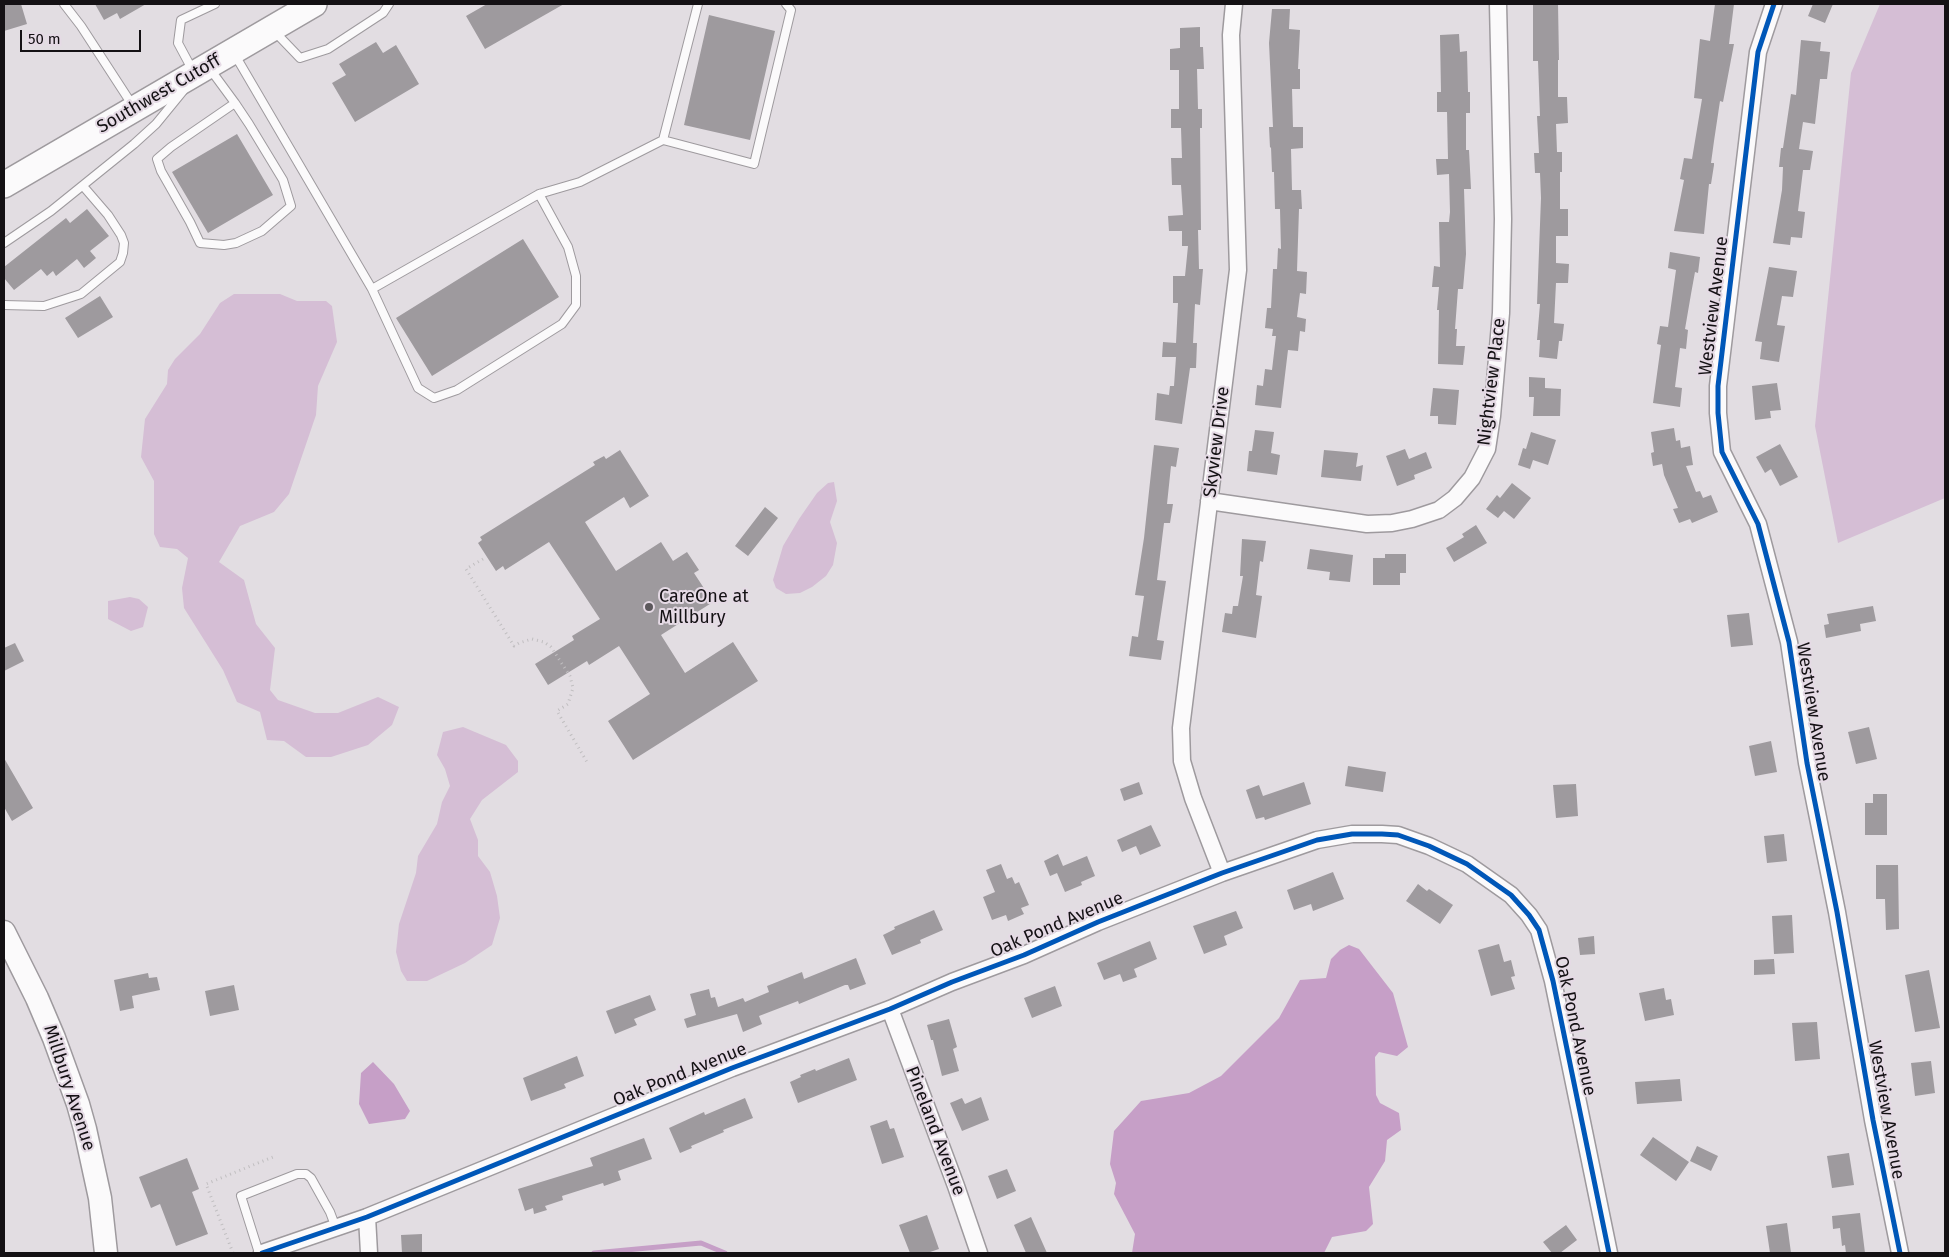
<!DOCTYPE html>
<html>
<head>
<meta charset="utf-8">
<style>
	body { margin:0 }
	#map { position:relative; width:1949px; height:1257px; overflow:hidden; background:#e2dde2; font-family:"Fira Sans",sans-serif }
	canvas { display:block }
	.frame { position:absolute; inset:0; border:5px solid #141114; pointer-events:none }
	.scale { position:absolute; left:20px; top:30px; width:121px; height:22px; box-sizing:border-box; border:2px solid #141114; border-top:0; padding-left:6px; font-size:15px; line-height:18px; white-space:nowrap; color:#141114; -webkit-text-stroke:4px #e5dae5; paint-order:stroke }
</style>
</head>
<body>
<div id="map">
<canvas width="1949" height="1257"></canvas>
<div class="frame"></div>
<div class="scale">50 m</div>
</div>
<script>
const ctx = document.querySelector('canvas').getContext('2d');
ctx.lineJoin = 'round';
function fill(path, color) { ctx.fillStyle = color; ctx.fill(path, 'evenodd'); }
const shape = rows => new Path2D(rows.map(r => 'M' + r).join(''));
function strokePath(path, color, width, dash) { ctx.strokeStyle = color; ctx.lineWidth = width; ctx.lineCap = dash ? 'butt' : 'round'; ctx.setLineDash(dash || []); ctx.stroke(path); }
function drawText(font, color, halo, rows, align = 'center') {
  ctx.font = font + ' "Fira Sans",sans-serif'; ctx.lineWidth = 4; ctx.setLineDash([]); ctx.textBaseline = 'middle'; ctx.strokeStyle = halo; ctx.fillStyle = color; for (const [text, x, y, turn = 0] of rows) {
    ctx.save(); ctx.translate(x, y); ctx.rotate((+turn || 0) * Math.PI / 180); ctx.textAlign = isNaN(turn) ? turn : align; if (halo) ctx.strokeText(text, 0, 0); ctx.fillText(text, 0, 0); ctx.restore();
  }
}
const green = shape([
	[1880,4,1945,4,1945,498,1838,543,1815,426,1851,73],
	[234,294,280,294,297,301,326,301,332,306,337,342,318,386,316,415,289,494,274,512,240,526,219,562,244,580,256,624,275,648,270,690,278,700,315,713,338,713,378,697,399,707,392,725,368,745,331,757,306,757,284,741,267,740,260,712,237,702,223,670,184,608,182,588,188,558,177,549,160,547,154,534,154,481,141,457,145,419,167,384,168,370,175,359,200,334,220,303],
	[834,482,837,501,830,522,837,543,833,565,826,576,812,587,800,593,786,594,776,588,773,580,783,546,799,519,817,493,828,483],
	[130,597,139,599,148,607,143,627,131,631,108,619,108,601],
	[463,727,506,745,518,761,518,772,482,800,470,819,478,840,478,856,490,872,497,896,500,918,492,945,465,963,427,981,407,981,401,971,396,952,399,924,416,873,418,856,437,824,442,802,450,786,445,769,437,755,443,732]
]);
const water = shape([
	[1349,945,1359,949,1393,993,1408,1047,1397,1056,1379,1052,1375,1057,1376,1095,1380,1103,1399,1113,1401,1130,1387,1140,1385,1161,1369,1187,1373,1224,1366,1231,1332,1237,1324,1253,1132,1253,1135,1234,1114,1194,1116,1183,1110,1164,1114,1131,1141,1101,1189,1093,1221,1076,1279,1018,1300,980,1326,978,1331,959,1340,950],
	[373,1062,394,1084,410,1111,405,1119,369,1124,359,1104,361,1073]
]);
const stream = shape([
	[594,1253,701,1243,725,1253]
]);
const building = shape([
	[4,4,21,4,27,24,4,31],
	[95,4,146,4,120,19,117,13,104,20],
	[487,4,564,4,485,49,466,16],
	[1533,4,1558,4,1559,60,1558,60,1558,97,1567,97,1568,123,1556,124,1557,152,1562,152,1562,172,1560,172,1560,209,1568,209,1568,236,1556,236,1556,263,1569,264,1568,283,1556,283,1554,323,1564,324,1562,341,1559,341,1557,359,1539,357,1540,340,1537,340,1540,304,1537,304,1541,198,1540,173,1535,173,1534,153,1539,153,1537,116,1540,116,1538,61,1533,61],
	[1715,4,1734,4,1729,44,1734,44,1723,102,1720,101,1714,141,1711,163,1714,163,1714,165,1711,184,1709,184,1704,234,1674,231,1684,180,1680,179,1684,158,1692,159,1702,99,1694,98,1700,39,1710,41],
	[1813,4,1833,4,1825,23,1808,16],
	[1272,9,1290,9,1289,29,1300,30,1298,69,1300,69,1300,89,1292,89,1293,127,1303,127,1303,148,1291,149,1292,190,1301,190,1302,209,1299,209,1297,271,1307,272,1306,294,1300,293,1297,317,1306,319,1305,332,1300,331,1298,351,1288,350,1281,408,1255,405,1257,385,1263,386,1265,369,1272,370,1276,336,1272,336,1273,329,1265,328,1267,308,1271,308,1273,269,1277,269,1278,248,1281,249,1280,209,1275,209,1274,172,1272,172,1271,147,1270,148,1269,127,1273,127,1269,43],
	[709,15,775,31,750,140,684,125],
	[1200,27,1200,47,1203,47,1204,69,1197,69,1198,109,1202,109,1202,128,1200,128,1201,230,1198,230,1199,269,1203,269,1200,305,1195,304,1193,343,1197,343,1196,368,1190,368,1182,424,1155,420,1157,393,1169,395,1170,386,1174,386,1176,357,1162,357,1163,342,1176,343,1178,303,1173,303,1173,276,1185,276,1188,246,1182,246,1182,231,1169,231,1168,216,1183,215,1181,185,1172,185,1171,158,1182,158,1181,128,1171,128,1171,109,1179,109,1179,70,1170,70,1170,49,1180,48,1180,28],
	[1459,34,1460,52,1467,51,1468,92,1470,92,1470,113,1466,113,1466,150,1469,150,1471,189,1464,189,1466,254,1463,289,1458,289,1455,329,1457,329,1456,346,1465,346,1463,365,1438,364,1439,310,1437,310,1439,287,1432,287,1434,266,1440,267,1439,222,1449,222,1450,212,1449,174,1437,175,1436,159,1448,159,1447,112,1437,112,1437,92,1441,92,1440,35],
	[1801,40,1821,42,1820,51,1830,52,1827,79,1820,79,1815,124,1803,122,1799,149,1813,151,1810,170,1803,170,1798,211,1805,212,1802,238,1791,237,1790,245,1773,243,1782,190,1783,167,1779,167,1781,148,1783,148,1791,94,1796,95],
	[376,42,383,53,396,45,419,84,355,122,332,83,346,75,339,64],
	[237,134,273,195,208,233,172,172],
	[87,209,109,236,90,251,96,258,84,268,77,259,56,276,53,271,47,276,41,269,14,290,4,278,4,267,66,218,70,223],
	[523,239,559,297,432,376,396,318],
	[1670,252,1700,257,1698,273,1695,272,1691,294,1685,329,1688,330,1686,349,1680,348,1675,387,1682,388,1680,407,1653,403,1661,345,1657,344,1660,326,1668,327,1676,270,1668,268],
	[1769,267,1797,271,1793,297,1782,296,1777,325,1785,326,1779,362,1760,359,1762,342,1755,341],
	[100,296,113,317,78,338,65,318],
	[1529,377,1545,378,1545,388,1561,389,1560,416,1533,416,1534,397,1529,397],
	[1777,383,1781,410,1770,411,1771,418,1755,420,1752,386],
	[1433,388,1459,390,1456,425,1438,424,1438,416,1430,416],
	[1674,428,1676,441,1680,440,1681,448,1690,446,1693,465,1686,466,1696,492,1700,491,1703,498,1711,495,1718,512,1692,523,1690,519,1679,523,1673,509,1678,508,1664,475,1662,464,1653,466,1651,453,1654,452,1651,432],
	[1255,430,1274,432,1271,453,1280,455,1277,475,1247,471,1249,451,1252,451],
	[1531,432,1556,440,1548,465,1533,460,1530,469,1518,465,1523,448,1526,449],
	[1780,444,1798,477,1780,486,1771,469,1765,473,1756,457],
	[1154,445,1179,448,1176,467,1171,466,1167,504,1173,504,1170,523,1164,523,1157,580,1166,581,1157,640,1164,641,1161,660,1129,656,1132,636,1138,637,1144,596,1135,595,1144,538],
	[1405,449,1409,459,1426,452,1432,468,1414,475,1415,479,1397,486,1386,456],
	[620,450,649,496,630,508,624,497,585,522,616,571,661,542,673,561,687,552,699,570,694,573,713,602,661,635,685,673,733,642,758,681,633,760,608,721,650,694,619,646,589,665,587,661,548,685,535,664,574,640,572,636,600,619,549,542,505,570,503,566,496,571,478,543,482,540,480,537,595,465,593,462,604,456,606,459],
	[1324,450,1358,453,1356,467,1363,465,1361,481,1321,477],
	[1512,483,1531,498,1514,519,1504,511,1498,518,1486,509,1497,495,1500,498],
	[765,507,778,518,748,556,735,546],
	[1476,525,1487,543,1454,562,1446,548,1464,537,1462,534],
	[1242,539,1266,541,1263,562,1260,561,1256,595,1262,596,1256,638,1222,632,1225,613,1232,614,1233,606,1238,606,1243,576,1240,576],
	[1310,549,1353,555,1350,582,1329,580,1330,572,1307,569],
	[1385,554,1406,554,1406,573,1400,573,1400,585,1373,585,1373,558,1385,558],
	[1873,606,1876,621,1860,624,1861,631,1826,638,1824,625,1829,624,1827,614],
	[1749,613,1753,645,1731,647,1727,615],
	[15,643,24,661,4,671,4,648],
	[1869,727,1877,759,1856,764,1848,732],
	[1771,741,1777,772,1755,776,1749,746],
	[4,758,33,808,12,821,4,807],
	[1348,766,1386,772,1383,792,1345,786],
	[1139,782,1143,794,1124,801,1120,789],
	[1304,782,1311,804,1265,820,1264,817,1256,819,1246,790,1259,785,1263,796],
	[1576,784,1578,816,1556,818,1553,785],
	[1873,794,1887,794,1887,835,1865,835,1865,803,1873,803],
	[1151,825,1161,846,1140,855,1136,846,1122,852,1117,840],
	[1784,834,1787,861,1767,863,1764,836],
	[1058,854,1063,866,1087,856,1095,876,1081,882,1082,885,1065,892,1057,873,1050,876,1044,861],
	[1001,864,1007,879,1012,877,1015,884,1019,882,1029,905,1021,908,1024,914,1008,921,1006,915,992,920,983,897,995,892,986,870],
	[1876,865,1898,865,1899,929,1886,930,1885,899,1876,899],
	[1333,872,1344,899,1313,911,1311,904,1294,910,1287,890],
	[1418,884,1427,891,1429,889,1453,905,1440,924,1406,901],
	[934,910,943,930,920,940,921,943,892,955,883,935,895,929,894,927],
	[1236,911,1243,928,1224,936,1227,945,1204,954,1193,926],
	[1792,915,1794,953,1774,954,1772,916],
	[1594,936,1595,954,1580,955,1578,938],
	[1150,941,1157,959,1134,969,1137,977,1123,982,1120,974,1104,980,1097,963],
	[1499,944,1504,962,1511,960,1515,976,1511,977,1515,989,1491,996,1478,950],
	[856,958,866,984,850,990,848,985,845,985,799,1004,798,1001,759,1016,762,1024,743,1032,737,1014,687,1028,684,1019,696,1015,690,994,709,989,711,998,715,997,718,1007,743,998,745,1002,769,992,767,986,802,972,804,979],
	[1774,959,1775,974,1754,975,1754,960],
	[1929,970,1940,1028,1915,1032,1905,975],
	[148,973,149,978,157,977,160,990,132,996,134,1008,120,1011,114,980],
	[234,985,239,1010,210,1016,205,991],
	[1055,986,1062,1006,1032,1018,1024,998],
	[1664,988,1666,1000,1671,999,1674,1015,1645,1021,1639,993],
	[650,995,656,1010,634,1019,637,1025,615,1034,606,1011],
	[949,1019,957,1047,953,1049,959,1071,942,1076,933,1040,931,1040,927,1025],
	[1817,1022,1820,1059,1795,1061,1792,1023],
	[577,1056,584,1076,564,1084,566,1088,531,1101,523,1078],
	[849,1058,857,1080,798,1103,790,1082,801,1077,800,1075,815,1069,816,1071],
	[1931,1061,1935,1093,1915,1096,1911,1063],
	[1680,1079,1682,1101,1637,1104,1635,1082],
	[981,1097,989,1120,962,1131,950,1103,962,1098,965,1104],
	[745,1098,753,1118,723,1130,724,1132,691,1146,692,1148,680,1153,669,1128,704,1112,705,1115],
	[887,1120,890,1129,894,1128,904,1157,882,1164,870,1126],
	[1653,1137,1689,1162,1676,1181,1640,1155],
	[644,1138,652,1159,618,1171,621,1180,604,1186,603,1183,562,1196,563,1200,545,1206,547,1210,534,1214,533,1208,525,1211,518,1189,593,1166,590,1158],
	[1697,1146,1718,1156,1711,1171,1690,1161],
	[1849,1153,1854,1185,1832,1188,1827,1156],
	[187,1158,199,1189,192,1192,208,1234,176,1246,160,1204,151,1208,139,1177],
	[1007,1169,1016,1191,997,1199,988,1176],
	[1860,1213,1865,1253,1846,1253,1845,1245,1842,1246,1840,1228,1833,1229,1832,1216],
	[927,1215,939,1249,927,1253,910,1253,899,1225],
	[1031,1217,1047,1253,1026,1253,1014,1225],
	[1787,1223,1791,1253,1770,1253,1766,1226],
	[1566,1225,1577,1240,1560,1253,1552,1253,1543,1242],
	[422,1234,422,1253,402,1253,401,1235]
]);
const path = shape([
	[483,559,466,569,514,646,519,643,532,639,544,642,551,647,570,676,573,688,568,704,557,711,587,762],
	[233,1253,206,1184,273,1157]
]);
const service = shape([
	[64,4,81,26,133,106],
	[275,32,300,58,328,49,383,13,389,4],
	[235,55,372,289,539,194,580,182,663,140,754,164,791,10,786,4],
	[210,69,235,103,249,124,283,180,291,206,262,231,236,243,224,245,200,243,190,222,161,171,157,159,171,147,235,103],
	[193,71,178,43,181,20,215,4],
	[663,140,698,4],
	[4,243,51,211,134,144,156,124,183,91],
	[372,289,418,388,434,398,457,390,562,324,576,305,576,276,568,247,539,194],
	[4,305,44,306,81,294,120,262,123,253,124,243,121,235,108,215,83,186],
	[259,1253,241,1196,297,1174,306,1174,311,1178,330,1212,336,1228]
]);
const minor = shape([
	[1774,4,1758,52,1718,386,1718,413,1722,452,1758,524,1789,642,1807,763,1837,912,1873,1120,1900,1253],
	[1209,501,1367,524,1392,523,1412,519,1439,510,1455,498,1472,478,1487,449,1492,416,1501,313,1503,219,1498,4],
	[1222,873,1193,798,1182,761,1181,728,1238,270,1231,35,1234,4],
	[890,1009,956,1186,979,1253],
	[367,1217,369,1253],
	[262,1253,367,1217,732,1068,890,1009,952,982,1024,955,1098,922,1222,873,1317,840,1352,834,1382,834,1398,835,1429,846,1467,864,1511,895,1529,915,1539,930,1553,981,1609,1253]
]);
const secondary = shape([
	[4,932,37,998,54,1038,78,1104,85,1129,100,1198,106,1253]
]);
const primary = shape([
	[4,185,314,4]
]);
const cycleway = shape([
	[1774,4,1758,52,1718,386,1718,413,1722,452,1758,524,1789,642,1807,763,1837,912,1873,1120,1900,1253],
	[262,1253,367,1217,732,1068,890,1009,952,982,1024,955,1098,922,1222,873,1317,840,1352,834,1382,834,1398,835,1429,846,1467,864,1511,895,1529,915,1539,930,1553,981,1609,1253]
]);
const markers = [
	[649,607,5,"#5c585c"]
];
const streetNames = [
	["Southwest Cutoff",159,94,-30],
	["Westview Avenue",1714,306,-83],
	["Nightview Place",1492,382,-83],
	["Skyview Drive",1217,442,-83],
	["Westview Avenue",1813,712,81],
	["Oak Pond Avenue",1057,925,-23],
	["Oak Pond Avenue",1575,1026,78],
	["Oak Pond Avenue",680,1075,-22],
	["Millbury Avenue",69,1088,72],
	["Westview Avenue",1886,1110,80],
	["Pineland Avenue",935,1131,69]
];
const poiNames = [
	["CareOne at",659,597],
	["Millbury",659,618]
];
fill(green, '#d5bed5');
fill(water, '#c69fc7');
strokePath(stream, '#c69fc7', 5);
fill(building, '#9e9a9e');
strokePath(service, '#9e9a9e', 10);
strokePath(minor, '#9e9a9e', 19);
strokePath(secondary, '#9e9a9e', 25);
strokePath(primary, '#9e9a9e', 28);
strokePath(path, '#c0bec0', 3, [1, 4]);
strokePath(service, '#fbfafb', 8);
strokePath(minor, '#fbfafb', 16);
strokePath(secondary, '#fbfafb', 22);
strokePath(primary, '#fbfafb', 25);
strokePath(cycleway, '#0057b8', 5);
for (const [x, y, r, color] of markers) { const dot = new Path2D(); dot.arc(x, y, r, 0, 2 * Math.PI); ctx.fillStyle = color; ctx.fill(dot); strokePath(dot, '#e5dae5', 2); }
drawText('18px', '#141114', '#e5dae5', streetNames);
drawText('18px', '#141114', '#e5dae5', poiNames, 'left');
</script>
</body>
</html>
